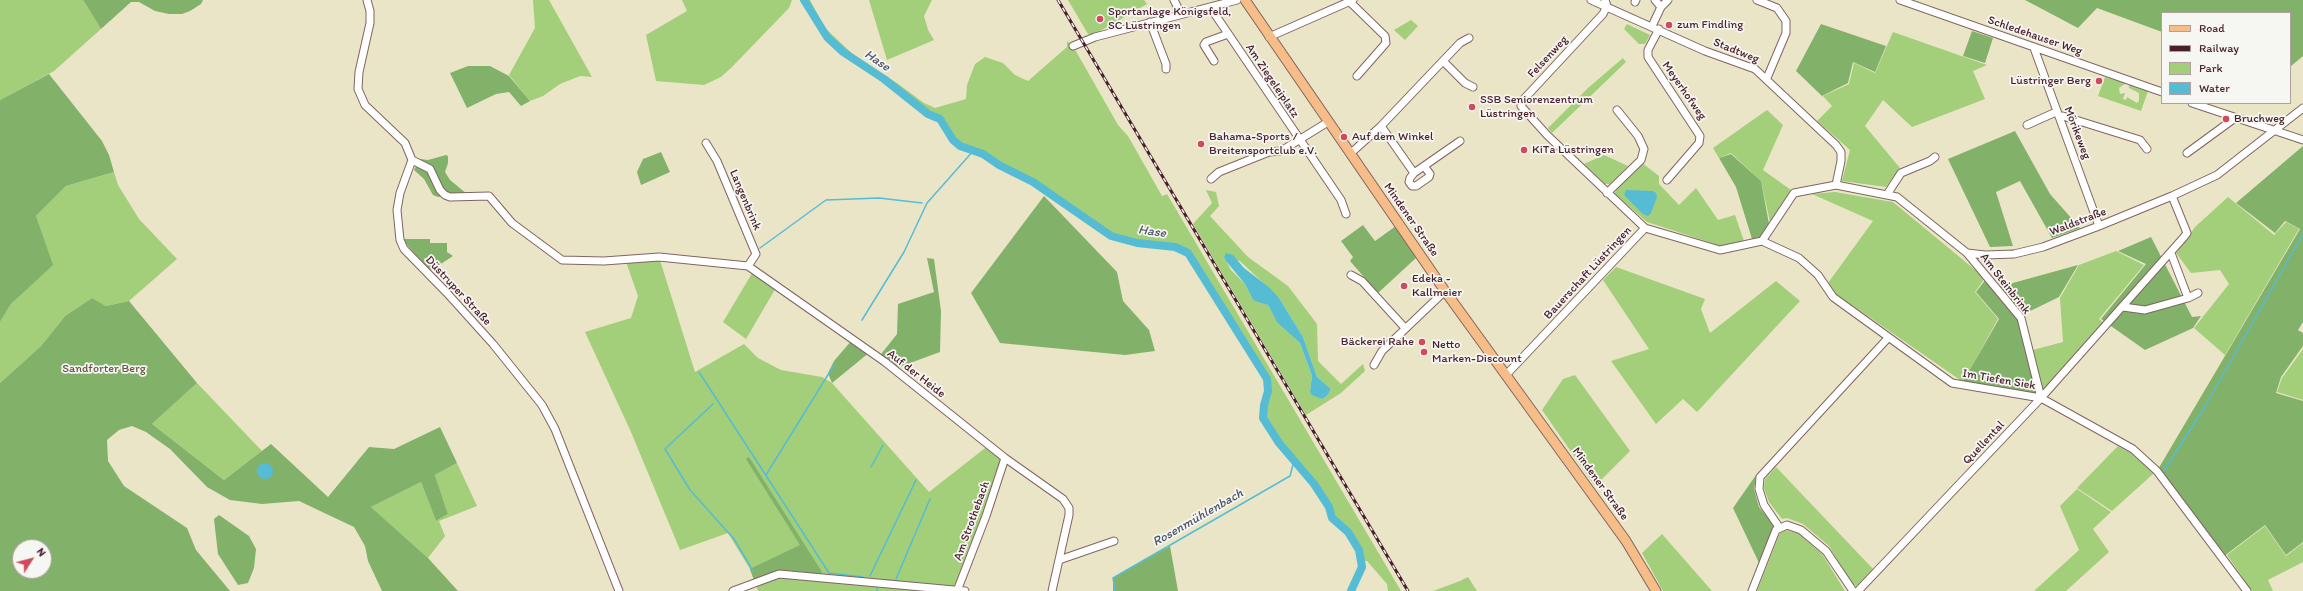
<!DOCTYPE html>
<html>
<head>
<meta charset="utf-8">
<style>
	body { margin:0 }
	#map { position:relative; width:2303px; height:591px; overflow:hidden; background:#ebe5c7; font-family:Itim,sans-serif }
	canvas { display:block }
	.legend { position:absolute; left:2161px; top:12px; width:130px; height:92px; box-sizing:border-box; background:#f6f6f2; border:1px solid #b1a0a2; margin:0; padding:5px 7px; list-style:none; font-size:12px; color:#4a1f2b }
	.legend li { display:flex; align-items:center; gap:8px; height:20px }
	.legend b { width:20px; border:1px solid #b1a0a2 }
	.north { position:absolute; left:12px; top:539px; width:40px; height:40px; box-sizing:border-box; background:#f6f6f2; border:1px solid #b1a0a2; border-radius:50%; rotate:54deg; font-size:11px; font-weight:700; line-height:16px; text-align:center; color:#4a1f2b }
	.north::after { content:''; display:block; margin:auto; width:14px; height:18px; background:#d1495b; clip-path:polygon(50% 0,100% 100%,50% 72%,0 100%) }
</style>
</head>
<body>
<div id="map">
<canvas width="2303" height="591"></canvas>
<ul class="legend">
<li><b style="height:5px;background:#f7bd88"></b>Road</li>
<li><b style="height:5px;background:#4a1f2b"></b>Railway</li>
<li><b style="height:11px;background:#a3ce7a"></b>Park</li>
<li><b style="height:11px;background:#56bcd4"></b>Water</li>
</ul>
<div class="north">N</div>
</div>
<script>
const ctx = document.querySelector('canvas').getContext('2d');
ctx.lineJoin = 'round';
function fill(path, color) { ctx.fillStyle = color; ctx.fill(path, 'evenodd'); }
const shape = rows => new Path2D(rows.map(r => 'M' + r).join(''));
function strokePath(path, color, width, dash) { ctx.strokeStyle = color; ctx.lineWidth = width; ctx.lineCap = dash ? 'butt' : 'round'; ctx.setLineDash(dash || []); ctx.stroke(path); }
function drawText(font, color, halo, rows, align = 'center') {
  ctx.font = font + ' Itim,sans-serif'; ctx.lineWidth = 3.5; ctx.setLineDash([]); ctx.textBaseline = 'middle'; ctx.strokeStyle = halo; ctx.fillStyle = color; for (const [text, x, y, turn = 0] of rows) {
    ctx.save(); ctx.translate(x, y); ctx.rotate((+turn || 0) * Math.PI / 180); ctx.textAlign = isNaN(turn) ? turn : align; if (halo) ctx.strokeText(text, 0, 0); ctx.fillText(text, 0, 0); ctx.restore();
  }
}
const green = shape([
	[0,0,83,0,101,29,54,71,0,100],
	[533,0,549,0,592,77,580,76,560,84,543,96,530,101,509,75,535,28],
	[682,0,792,0,789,8,731,68,721,77,704,85,656,81,646,35,687,11],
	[804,0,810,0,825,28,857,58,897,83,924,103,935,108,966,99,967,85,975,64,985,57,1003,63,1015,75,1028,81,1067,47,1067,41,1073,46,1118,125,1128,136,1162,196,1167,194,1401,591,1388,591,1387,584,1367,561,1361,561,1359,550,1348,532,1332,518,1329,507,1314,484,1279,443,1263,418,1264,405,1268,391,1267,379,1188,253,1175,247,1137,243,1113,236,1033,182,999,165,983,154,960,146,953,140,940,119,928,114,884,79,843,52,827,37],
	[869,0,932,0,924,16,928,30,934,40,887,60],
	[1068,0,1144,0,1147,4,1095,34,1088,34],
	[1411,20,1418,26,1405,40,1394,30],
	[1627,24,1650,35,1645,44,1639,44,1624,29],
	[1893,32,1987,65,1973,71,1985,99,1912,127,1883,100,1865,126,1900,168,1886,187,1842,181,1850,150,1817,121,1832,106,1823,96,1849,84,1854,63,1875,73],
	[1623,58,1626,62,1552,133,1548,128,1588,88],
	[2105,77,2126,83,2119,88,2120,94,2125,93,2123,99,2126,100,2127,97,2137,103,2139,101,2139,93,2129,88,2129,85,2148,91,2141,111,2098,96],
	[1767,110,1783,125,1763,170,1791,190,1770,222,1761,181,1731,153,1719,158,1713,148],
	[1604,155,1628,166,1610,184,1605,184,1584,164],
	[1642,163,1659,176,1659,184,1679,205,1696,188,1718,220,1735,215,1744,241,1721,246,1647,222,1615,194,1616,189],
	[114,172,118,185,139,219,177,259,129,301,106,306,92,298,65,316,41,346,0,383,0,322,11,304,52,265,36,216,66,186],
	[1206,190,1216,192,1219,206,1210,216,1248,257,1288,286,1317,324,1318,361,1341,384,1363,364,1365,371,1341,393,1306,415,1193,224,1212,203],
	[1224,257,1240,261,1279,298,1303,337,1317,377,1331,389,1327,396,1322,399,1310,392,1312,376,1300,343,1275,318,1268,305,1252,298,1245,284,1231,270],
	[1835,192,1893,202,1985,278,1975,292,1998,319,1963,382,1836,294,1828,283,1873,221,1812,194],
	[2228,197,2274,235,2286,222,2299,229,2225,355,2194,328,2229,284,2220,270,2191,273,2176,253,2195,227],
	[2116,251,2144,265,2099,319,2104,323,2043,390,2033,350,2063,342,2060,298,2079,265],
	[659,257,695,372,744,344,758,358,781,370,822,377,832,383,929,492,989,445,1005,458,958,589,919,586,919,591,758,591,750,569,728,533,680,550,631,432,585,332,631,318,638,296,625,259],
	[1616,267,1705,299,1701,309,1710,333,1776,281,1800,301,1697,412,1683,399,1656,424,1611,361,1649,349,1603,280],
	[754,270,777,286,746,339,723,322],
	[2303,349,2303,400,2277,392,2282,378],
	[1575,375,1630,451,1595,486,1542,410,1563,379],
	[197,383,262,451,224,480,152,424],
	[2118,446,2131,453,2154,473,2112,511,2077,488],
	[457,463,477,506,439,521,445,536,428,558,371,507,421,482,436,521,448,514,435,475],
	[1776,467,1874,570,1859,586,1852,585,1829,546,1803,524,1787,518,1782,519,1769,502,1764,488,1765,479],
	[2077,489,2111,512,2093,529,2109,552,2066,591,2034,591,2079,550,2060,506],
	[2265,526,2286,556,2303,543,2303,562,2268,580,2273,591,2252,591,2227,555],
	[1786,530,1799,534,1822,554,1845,591,1757,591,1780,533],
	[1662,534,1712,591,1663,591,1642,553],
	[1468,577,1477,591,1433,591,1460,581]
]);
const forest = shape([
	[83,0,203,0,201,4,190,11,182,14,169,14,155,11,139,2,131,2,101,29],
	[2025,0,2303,0,2303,56,2290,67,2290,13,2162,13,2162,32,2097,8,2078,28],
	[1821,24,1886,46,1875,72,1853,62,1848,83,1822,96,1796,71],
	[1972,31,1993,38,1985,63,1963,56],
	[468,66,490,66,509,76,530,101,521,106,509,92,496,94,467,108,450,73],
	[49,74,102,141,109,155,114,172,66,186,36,216,53,265,11,304,0,322,0,100],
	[2015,131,2050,194,2080,228,2052,238,2020,181,1996,192,2013,246,1990,247,1948,159],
	[2303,146,2303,322,2298,330,2303,333,2303,346,2281,377,2276,393,2303,401,2303,542,2286,555,2265,525,2223,557,2157,471,2300,229,2285,221,2275,233,2236,203],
	[661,152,670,172,641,185,637,172,643,159],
	[1731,154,1761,181,1769,224,1760,237,1752,239,1736,187,1719,158],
	[446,155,448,156,448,163,445,172,450,180,467,194,438,197,433,195,424,179,414,170,420,159,428,160],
	[1044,196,1117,272,1123,301,1149,330,1155,351,1125,355,1000,343,971,293],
	[1363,225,1375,241,1396,226,1417,257,1378,293,1350,261,1353,257,1341,241],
	[2151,237,2192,317,2201,316,2193,328,2145,350,2101,319,2146,264,2118,251],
	[402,239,430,239,430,243,447,243,447,252,453,256,430,271],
	[927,258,934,259,941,311,940,352,899,367,896,372,878,358,897,334,898,304,934,292],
	[2078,265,2059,297,2020,316,2041,398,1961,385,1999,319,1976,292,1986,279,2002,286],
	[92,298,106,306,129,301,197,383,152,424,224,480,271,444,328,497,369,447,394,449,440,427,457,463,435,475,448,514,436,521,421,482,371,507,428,558,458,591,382,591,368,561,365,546,354,527,299,501,262,504,230,500,207,487,170,449,146,432,132,426,119,430,107,440,108,461,124,486,187,528,196,550,230,591,0,591,0,383,41,346,65,316],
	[20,547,44,547,44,571,20,571],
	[852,340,870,352,832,383,828,373,834,361],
	[749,457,822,572,821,574,778,570,754,580,750,569,800,545,746,459],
	[1756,475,1754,489,1759,507,1775,526,1760,565,1733,508],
	[219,515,249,536,256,549,254,568,248,583,238,585,218,554,214,519],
	[1170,546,1178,591,1113,591,1113,578]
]);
const water = shape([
	[1626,190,1653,191,1656,193,1657,197,1651,213,1648,216,1643,214,1624,195],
	[1226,253,1233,255,1244,268,1270,288,1279,298,1303,337,1317,377,1331,389,1327,396,1322,399,1312,395,1310,392,1312,376,1300,343,1277,322,1268,305,1255,301,1252,298,1245,284,1226,261,1224,257],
	'257 471a8 8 0 1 1 16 0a8 8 0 1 1-16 0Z'
]);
const stream = shape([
	[760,248,826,200,879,198,922,203],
	[862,320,904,252,927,203,974,150],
	[699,372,829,573,863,577],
	[713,404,665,449,690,490,734,539,753,571],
	[871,467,883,445],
	[2164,471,2204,408,2303,234],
	[766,475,834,365],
	[870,576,916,480],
	[868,579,899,581],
	[896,579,930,499],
	[877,591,877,588],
	[1115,591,1113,578,1290,476,1294,461]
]);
const river = shape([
	[804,0,827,37,843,52,884,79,928,114,940,119,953,140,960,146,983,154,999,165,1033,182,1111,236,1137,243,1175,247,1188,253,1267,379,1268,391,1264,405,1263,418,1279,443,1314,484,1329,507,1332,518,1348,532,1359,550,1362,567,1351,591]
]);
const minor = shape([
	[367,0,370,11,370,23,359,72,358,89,365,105,405,143,412,160,400,193,397,210,400,240,404,249,447,293,493,344,542,405,555,429,619,591],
	[1174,0,1181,14],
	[1591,0,1705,51,1755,69,1836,145,1841,152,1841,161,1836,185],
	[1605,0,1607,6,1603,14,1523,100,1521,106,1547,135,1645,228],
	[1655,0,1661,7],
	[1757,0,1777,8,1786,21,1786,33,1767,78],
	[1900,0,2162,92],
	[1350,2,1385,36,1386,43,1357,76],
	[1635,2,1636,0],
	[1210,7,1341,200,1346,214],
	[1150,22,1166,64,1166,69],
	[1652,26,1661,7,1668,0],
	[1659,29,1648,50,1648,57,1700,136,1699,143,1667,180],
	[1269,37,1353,0],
	[1073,46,1095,37,1237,0],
	[2034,48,2099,226],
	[1214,61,1204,45,1206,42,1228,34],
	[1443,61,1465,83,1473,87],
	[2192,103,2303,140],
	[2059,117,2063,116,2140,140,2147,149],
	[2027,125,2056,112],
	[1381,126,1414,173],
	[706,143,717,161,756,254,748,266],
	[1351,153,1381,126,1460,43,1469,38],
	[2187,153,2235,118],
	[412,160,430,169,440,190,445,195,450,197,489,196,512,223,562,260,604,261,659,257,748,266,885,362,1005,458,1063,499,1069,508,1069,515,1052,591],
	[1424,166,1430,174,1429,177,1416,186,1412,186,1409,182,1410,178,1414,173,1460,141],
	[1211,179,1219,172,1269,152,1281,151,1328,122],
	[1607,193,1641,160,1644,149,1638,136,1617,110],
	[1888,193,1901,173,1930,161,1935,157],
	[1762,241,1799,258,1818,275,1833,297,1952,383,2041,398,2133,449,2157,471,2247,591],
	[1967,253,2021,318,2041,398],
	[2171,253,2188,298],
	[1351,275,1362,281,1405,328],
	[2123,307,2145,310,2188,298,2198,293],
	[1374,365,1382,351,1445,291],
	[1506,375,1645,228,1720,250,1762,241,1794,193,1836,185,1897,197,1967,253,1985,255,2014,254,2043,247,2099,226,2172,196,2217,175,2303,108],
	[1779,527,1764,505,1759,489,1760,477,1888,338],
	[1059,560,1114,541],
	[733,591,779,574,965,591],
	[957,591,986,516,1005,458],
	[1752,591,1776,530,1787,525,1801,530,1826,551,1853,591],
	[1858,591,2041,398,2184,237,2187,233,2172,196]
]);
const major = shape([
	[1245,0,1445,291,1626,541,1656,591]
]);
const rail = shape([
	[1058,0,1408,591]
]);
const markers = [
	[1100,19,4,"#d1495b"],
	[1669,25,4,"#d1495b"],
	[2099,81,4,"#d1495b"],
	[1472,107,4,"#d1495b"],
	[2226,119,4,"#d1495b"],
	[1344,137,4,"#d1495b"],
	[1201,144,4,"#d1495b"],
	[1524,150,4,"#d1495b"],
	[1404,286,4,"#d1495b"],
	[1422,342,4,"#d1495b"],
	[1424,352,4,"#d1495b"]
];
const poiNames = [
	["Sportanlage Königsfeld,",1108,12],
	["SC Lüstringen",1108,26],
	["zum Findling",1677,25],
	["Lüstringer Berg",2091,81,"right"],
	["SSB Seniorenzentrum",1480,100],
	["Lüstringen",1480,114],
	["Bruchweg",2234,119],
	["Bahama-Sports /",1209,137],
	["Breitensportclub e.V.",1209,151],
	["Auf dem Winkel",1352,137],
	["KiTa Lüstringen",1532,150],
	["Edeka -",1412,279],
	["Kallmeier",1412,293],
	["Bäckerei Rahe",1414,342,"right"],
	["Netto",1432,345],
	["Marken-Discount",1432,359]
];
const streetNames = [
	["Schledehauser Weg",2035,36,19],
	["Stadtweg",1736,51,22],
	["Felsenweg",1548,57,-47],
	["Am Ziegeleiplatz",1272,81,56],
	["Meyerhofweg",1684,91,55],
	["Mörikeweg",2077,133,69],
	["Langenbrink",745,200,67],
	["Mindener Straße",1411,220,55],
	["Waldstraße",2078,222,-21],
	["Bauerschaft Lüstringen",1588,273,-47],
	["Am Steinbrink",2005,284,52],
	["Düstruper Straße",458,291,47],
	["Auf der Heide",916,374,38],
	["Im Tiefen Siek",1999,380,10],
	["Quellental",1984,443,-47],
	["Mindener Straße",1600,484,54],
	["Am Strothebach",972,521,-70]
];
const parkNames = [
	["Sandforter Berg",104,369]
];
const waterNames = [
	["Hase",877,61,34],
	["Hase",1152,232,8],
	["Rosenmühlenbach",1198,518,-30]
];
fill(green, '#a3ce7a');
fill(forest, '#82b16a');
fill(water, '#56bcd4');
strokePath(stream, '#56bcd4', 1.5);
strokePath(river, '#56bcd4', 8);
strokePath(minor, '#826462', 9);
strokePath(major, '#826462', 11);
strokePath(minor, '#fff', 7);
strokePath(major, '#f7bd88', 9);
strokePath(rail, '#4a1f2b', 3);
strokePath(rail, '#f6f6f2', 1.5, [4.5]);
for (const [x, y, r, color] of markers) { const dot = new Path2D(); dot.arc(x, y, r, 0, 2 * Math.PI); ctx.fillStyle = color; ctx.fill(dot); strokePath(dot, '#f6f6f2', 1.5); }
drawText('12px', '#4a1f2b', '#f6f6f2', poiNames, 'left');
drawText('12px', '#4a1f2b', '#f6f6f2', streetNames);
drawText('12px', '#655443', '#f6f6f2', parkNames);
drawText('italic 13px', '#4e5666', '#f6f6f2', waterNames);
</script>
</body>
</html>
